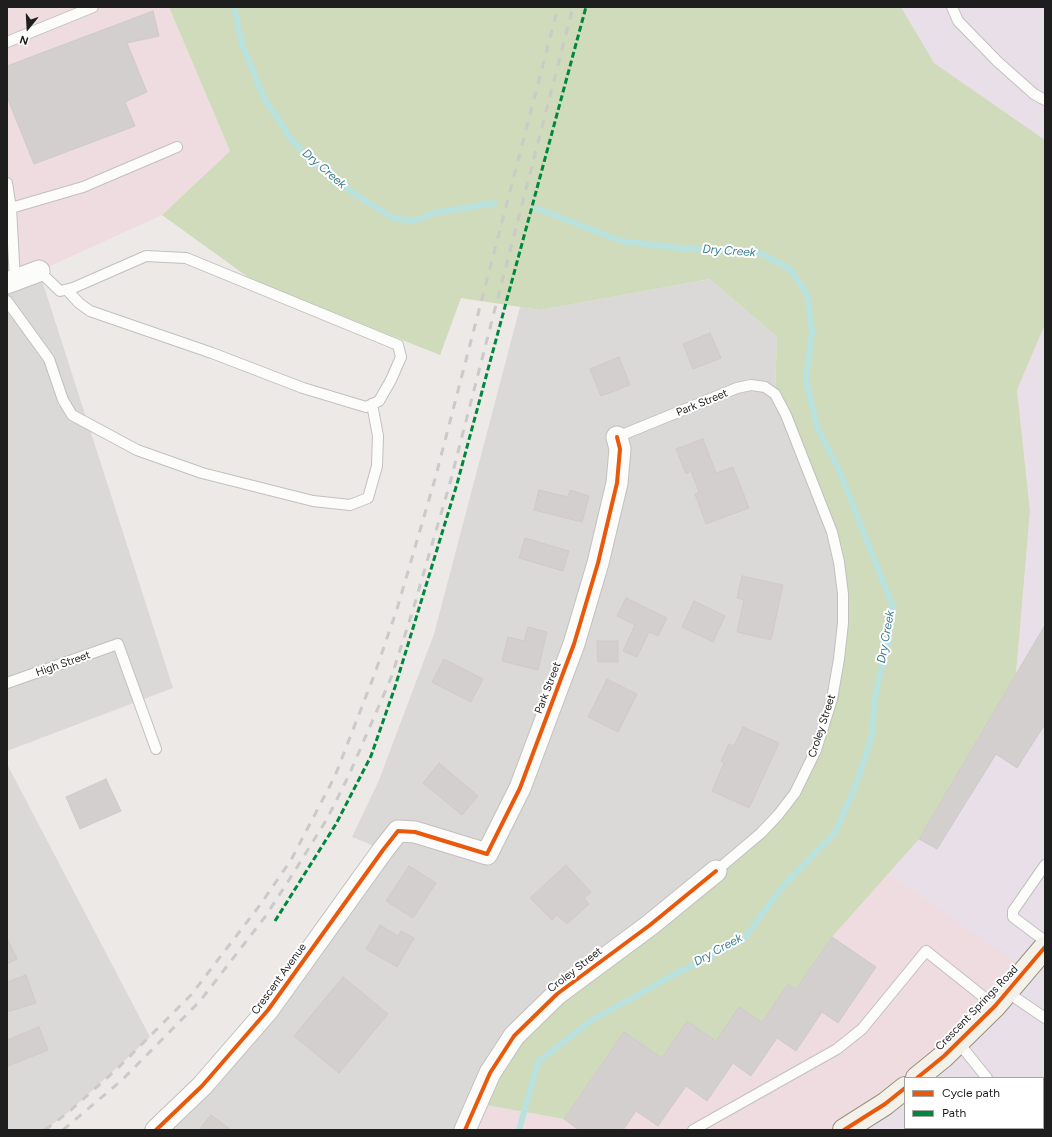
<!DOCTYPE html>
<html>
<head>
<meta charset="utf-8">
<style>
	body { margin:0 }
	#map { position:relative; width:1052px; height:1137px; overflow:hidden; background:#ece9e7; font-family:Figtree,sans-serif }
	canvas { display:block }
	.frame { position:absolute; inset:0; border:8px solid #1e1e1e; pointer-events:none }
	.legend { position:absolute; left:904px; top:1077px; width:140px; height:52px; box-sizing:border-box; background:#fff; border:1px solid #a5a5a5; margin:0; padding:5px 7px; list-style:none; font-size:12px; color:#1e1e1e }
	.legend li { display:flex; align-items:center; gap:8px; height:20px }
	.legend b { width:20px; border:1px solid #a5a5a5 }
	.north { position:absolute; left:8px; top:8px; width:40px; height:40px; -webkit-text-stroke:3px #fff; paint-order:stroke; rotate:198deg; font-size:11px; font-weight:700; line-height:16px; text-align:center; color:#1e1e1e }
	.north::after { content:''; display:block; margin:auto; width:14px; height:18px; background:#1e1e1e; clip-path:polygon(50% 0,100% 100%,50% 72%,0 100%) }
</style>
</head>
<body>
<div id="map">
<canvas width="1052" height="1137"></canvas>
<div class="frame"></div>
<ul class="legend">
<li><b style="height:5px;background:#e8590c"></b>Cycle path</li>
<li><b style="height:5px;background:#00873e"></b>Path</li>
</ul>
<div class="north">N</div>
</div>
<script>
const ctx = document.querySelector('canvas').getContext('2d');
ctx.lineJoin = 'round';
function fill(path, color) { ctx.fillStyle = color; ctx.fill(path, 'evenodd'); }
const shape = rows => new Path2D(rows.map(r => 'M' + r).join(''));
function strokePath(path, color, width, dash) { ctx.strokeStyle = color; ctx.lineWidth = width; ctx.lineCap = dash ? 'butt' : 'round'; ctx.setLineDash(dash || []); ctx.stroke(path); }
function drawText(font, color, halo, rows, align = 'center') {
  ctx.font = font + ' Figtree,sans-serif'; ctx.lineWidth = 4; ctx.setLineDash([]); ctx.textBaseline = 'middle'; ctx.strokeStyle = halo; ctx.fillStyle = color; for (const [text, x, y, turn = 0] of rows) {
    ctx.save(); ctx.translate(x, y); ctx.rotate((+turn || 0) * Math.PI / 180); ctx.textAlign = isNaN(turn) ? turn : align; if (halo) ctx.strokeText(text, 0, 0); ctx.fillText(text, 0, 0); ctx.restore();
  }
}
const residential = shape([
	[39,271,173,688,7,751,7,283],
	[710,279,777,337,775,394,832,532,843,594,832,699,795,793,465,1130,156,1130,202,1086,382,849,352,837,379,780,434,634,520,307,540,310],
	[7,764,150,1037,71,1110,45,1130,7,1130]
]);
const commercial = shape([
	[7,7,169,7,230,151,162,215,39,271,7,283],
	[888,873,1027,969,1004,996,844,1130,465,1130,475,1103,564,1119,624,1032,687,1021,739,1007,762,1022,788,984,796,989,832,937]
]);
const industrial = shape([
	[901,7,1045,7,1045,140,934,63],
	[1045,324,1045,1130,844,1130,905,1088,905,1128,1043,1128,1043,1078,917,1078,1026,969,888,873,919,839,1016,674,1030,511,1017,390]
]);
const forest = shape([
	[169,7,901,7,934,63,1045,140,1045,324,1017,390,1030,511,1016,674,919,839,832,937,796,989,788,984,762,1022,716,1041,687,1021,662,1058,624,1032,564,1119,475,1103,501,1054,778,815,816,750,839,659,839,562,775,394,777,337,710,279,540,310,461,298,440,355,252,280,162,215,230,151]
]);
const stream = shape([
	[234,7,242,44,264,98,291,139,311,160,350,191,393,218,414,221,434,213,495,203],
	[519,1130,538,1062,592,1020,675,974,743,940,784,885,835,833,856,785,871,740,876,691,888,642,893,607,840,472,817,427,806,380,812,331,807,294,790,269,760,253,679,248,621,241,536,208]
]);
const building = shape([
	[153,11,159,36,127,43,147,92,125,102,135,126,34,164,7,97,7,66,153,11],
	[710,333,721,358,693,369,683,344,710,333],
	[619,357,630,385,601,396,590,369,619,357],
	[703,439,716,473,733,467,749,508,706,524,695,494,699,492,691,471,686,474,676,449,703,439],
	[539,490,568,497,570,490,589,496,582,522,534,510,539,490],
	[525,538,569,551,563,571,519,558,525,538],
	[742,576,783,585,771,640,737,632,744,600,737,598,742,576],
	[626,598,667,618,658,636,649,632,637,657,623,651,635,625,617,616,626,598],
	[694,601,725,616,713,642,682,627,694,601],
	[1045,625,1045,724,1017,768,996,754,937,849,919,839,1045,625],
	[528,627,547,632,538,670,502,661,508,637,524,641,528,627],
	[597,641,618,641,618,662,598,662,597,641],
	[444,659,483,679,471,702,432,682,444,659],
	[607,679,637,694,618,732,588,717,607,679],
	[743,727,779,743,749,808,712,791,724,763,721,761,729,744,734,746,743,727],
	[439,763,478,796,462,815,423,783,439,763],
	[106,779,121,811,80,829,66,797,106,779],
	[566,865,591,892,584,898,589,904,567,924,557,915,552,920,530,898,566,865],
	[409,866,436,883,413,918,386,901,409,866],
	[380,925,398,936,401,931,414,938,397,967,366,949,380,925],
	[832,937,876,967,838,1023,822,1012,796,1051,777,1038,751,1076,733,1063,707,1101,686,1086,658,1126,636,1111,623,1130,579,1130,564,1119,624,1032,662,1058,687,1021,716,1041,739,1007,762,1022,788,984,796,989,832,937],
	[7,938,17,959,7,964,7,938],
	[26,975,36,1003,7,1012,7,982,26,975],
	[343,977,388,1014,339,1073,294,1036,343,977],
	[39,1027,48,1050,8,1066,7,1040,39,1027],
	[211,1115,231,1130,199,1130,211,1115]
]);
const service = shape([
	[952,7,958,21,998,62,1034,94,1045,100],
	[7,42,93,7],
	[7,183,11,208],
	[39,271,60,291,73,288,146,256,186,258,398,345,401,357,391,380,379,401,366,407,303,388,212,353,90,311,79,303,67,290],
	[15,280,11,208,83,187,177,147],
	[7,301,49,359,63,400,72,415,137,450,202,473,313,501,350,505,368,498,377,466,378,436,372,404],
	[617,437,737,388,751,385,765,387,775,394,786,415,832,532,839,562,843,594,843,623,839,659,832,699,816,750,795,793,778,815,761,833,716,871],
	[7,683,118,644,156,749],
	[1045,865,1013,911,1013,917,1045,941],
	[1007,992,1045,1018],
	[958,1042,987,1078],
	[693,1130,837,1049,862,1029,926,951,995,1006],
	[985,1130,988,1128]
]);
const minor = shape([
	[7,283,39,271],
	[156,1130,202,1086,268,1010,383,850,398,831,415,832,487,854,520,788,574,644,598,563,617,483,620,449,617,437],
	[465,1130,490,1073,514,1036,557,994,650,925,716,871]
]);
const secondary = shape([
	[917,1078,944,1056,995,1006,1045,947],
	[844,1130,885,1104,905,1088]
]);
const rail = shape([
	[45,1130,71,1110,118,1068,191,995,260,905,291,860,335,776,375,673,397,609,435,479,558,7],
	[63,1130,122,1080,200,1001,265,917,289,880,327,819,349,775,391,678,412,613,450,483,573,7]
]);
const quiet = shape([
	[275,921,336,824,371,756,395,687,457,484,586,7]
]);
const cycleway = shape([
	[917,1078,944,1056,995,1006,1045,947],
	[156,1130,202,1086,268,1010,383,850,398,831,415,832,487,854,520,788,574,644,598,563,617,483,620,449,617,437],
	[465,1130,490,1073,514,1036,557,994,650,925,716,871],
	[844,1130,885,1104,905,1088]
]);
const streetNames = [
	["Park Street",702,403,-22],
	["High Street",63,664,-19],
	["Park Street",548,688,-69],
	["Croley Street",822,726,-72],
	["Croley Street",575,970,-38],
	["Crescent Avenue",279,979,-54],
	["Crescent Springs Road",977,1008,-46]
];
const waterNames = [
	["Dry Creek",324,169,41],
	["Dry Creek",729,251,4],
	["Dry Creek",886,637,-80],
	["Dry Creek",718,950,-29]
];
fill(residential, '#dbd9d8');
fill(commercial, '#efdce0');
fill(industrial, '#e9dfe8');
fill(forest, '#cfdbbb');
strokePath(stream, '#b9e2df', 6);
fill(building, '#d3cfce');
strokePath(building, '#d0cac8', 1);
strokePath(service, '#c2c0bf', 12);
strokePath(minor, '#c2c0bf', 23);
strokePath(secondary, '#97927e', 24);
strokePath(service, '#fcfcfb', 10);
strokePath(minor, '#fcfcfb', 21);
strokePath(secondary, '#f3f1ea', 22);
strokePath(rail, '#cacac9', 3, [8, 8]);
strokePath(quiet, '#00873e', 3, [6, 3]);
strokePath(cycleway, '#e8590c', 4);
drawText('11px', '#1e1e1e', '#fff', streetNames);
drawText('italic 12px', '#3c7f91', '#fff', waterNames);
</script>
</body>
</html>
